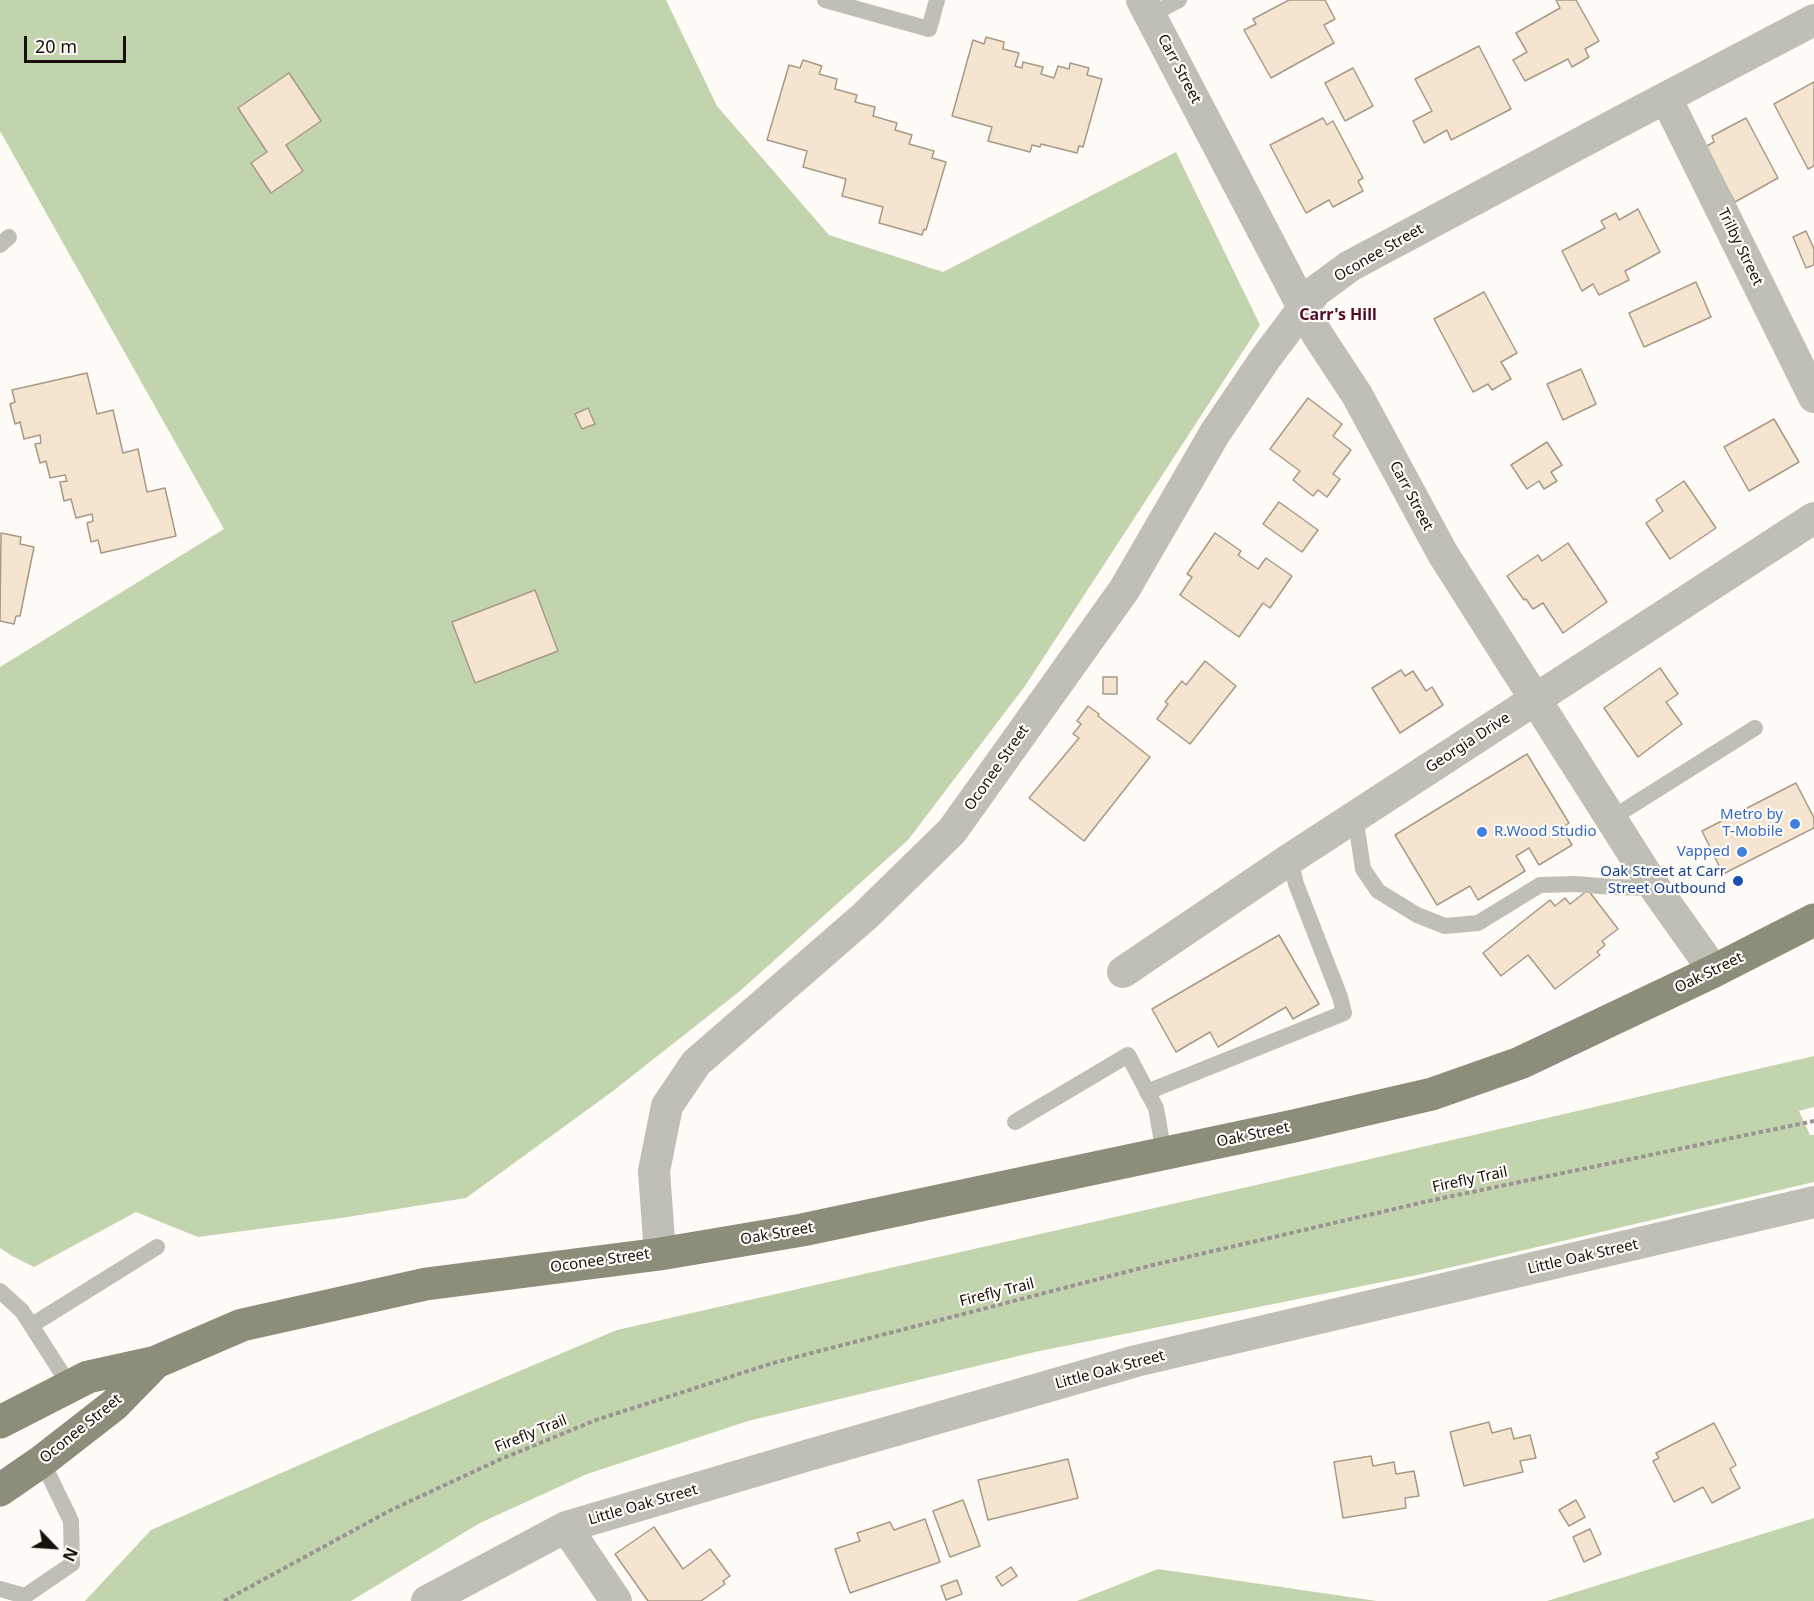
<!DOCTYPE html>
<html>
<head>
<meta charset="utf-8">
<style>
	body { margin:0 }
	#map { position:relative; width:1814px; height:1601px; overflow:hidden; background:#fffbf7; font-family:"Noto Sans",sans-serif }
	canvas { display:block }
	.north { position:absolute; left:24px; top:1517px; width:60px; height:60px; -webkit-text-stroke:4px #fffbf7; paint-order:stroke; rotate:115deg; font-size:16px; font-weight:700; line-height:24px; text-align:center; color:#17100b }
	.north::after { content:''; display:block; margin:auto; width:21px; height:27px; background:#17100b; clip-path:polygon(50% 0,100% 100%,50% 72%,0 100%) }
	.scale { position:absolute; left:24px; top:36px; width:102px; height:27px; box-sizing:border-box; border:3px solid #17100b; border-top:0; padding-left:8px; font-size:18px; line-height:21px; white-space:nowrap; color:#17100b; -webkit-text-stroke:4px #fffbf7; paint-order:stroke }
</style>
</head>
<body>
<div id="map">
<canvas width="1814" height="1601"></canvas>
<div class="north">N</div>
<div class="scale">20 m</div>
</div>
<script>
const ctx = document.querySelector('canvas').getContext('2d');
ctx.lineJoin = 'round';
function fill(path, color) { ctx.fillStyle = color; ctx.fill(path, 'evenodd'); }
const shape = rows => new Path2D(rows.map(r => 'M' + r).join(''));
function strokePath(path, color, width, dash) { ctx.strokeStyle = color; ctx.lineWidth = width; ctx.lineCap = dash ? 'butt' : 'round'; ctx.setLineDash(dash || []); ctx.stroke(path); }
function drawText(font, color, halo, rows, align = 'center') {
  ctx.font = font + ' "Noto Sans",sans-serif'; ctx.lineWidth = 4.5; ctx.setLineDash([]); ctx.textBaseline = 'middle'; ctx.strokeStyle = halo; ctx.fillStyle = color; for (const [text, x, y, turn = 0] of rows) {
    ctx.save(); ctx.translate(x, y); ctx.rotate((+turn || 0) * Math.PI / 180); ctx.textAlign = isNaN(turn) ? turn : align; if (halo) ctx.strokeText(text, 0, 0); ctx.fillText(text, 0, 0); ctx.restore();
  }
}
const green = shape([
	[0,0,666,0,717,106,829,235,943,272,1176,152,1260,325,1025,686,908,840,740,991,613,1091,466,1198,341,1218,198,1237,136,1212,34,1267,12,1256,0,1248,0,667,224,529,0,131],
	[1814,1056,1814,1107,1799,1111,1810,1135,1814,1135,1814,1182,1422,1274,1035,1352,748,1421,587,1474,480,1523,351,1601,85,1601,151,1530,377,1431,617,1330,1353,1163],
	[1814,1518,1814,1601,1547,1601],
	[1158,1569,1377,1601,1077,1601]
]);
const building = shape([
	[1289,0,1325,0,1335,19,1324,25,1334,43,1271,78,1244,30,1256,24,1253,19,1289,0],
	[1556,0,1576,0,1599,41,1585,49,1589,57,1572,67,1568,59,1525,81,1513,60,1527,52,1516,33,1560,8,1556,0],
	[986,37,1004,42,1003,49,1019,53,1015,66,1022,68,1023,62,1043,67,1041,74,1054,78,1058,66,1069,69,1070,63,1089,68,1087,75,1102,79,1083,147,1079,146,1077,153,1041,144,1040,147,1032,145,1030,152,988,141,992,127,952,116,973,40,984,44,986,37],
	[1479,46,1511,109,1451,140,1447,130,1424,143,1413,121,1432,111,1415,79,1479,46],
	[803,60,822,66,819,74,837,79,835,89,857,95,855,102,875,107,873,116,897,123,895,130,912,135,909,144,934,151,932,158,946,162,926,230,924,229,922,235,879,223,883,207,842,196,846,179,803,167,807,151,767,140,789,65,800,68,803,60],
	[1353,68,1373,106,1345,121,1325,83,1353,68],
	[289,73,321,121,286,145,303,171,271,193,251,163,267,152,238,108,289,73],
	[1814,82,1814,166,1808,169,1774,104,1814,82],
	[1323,118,1327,125,1333,121,1363,178,1358,181,1363,191,1333,207,1329,200,1306,213,1270,145,1323,118],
	[1746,118,1778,178,1735,202,1705,147,1714,142,1712,136,1746,118],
	[1638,209,1660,252,1625,271,1629,280,1599,295,1593,284,1582,291,1562,251,1605,228,1601,221,1616,213,1619,220,1638,209],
	[1806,231,1814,249,1814,265,1806,268,1793,237,1806,231],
	[1696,282,1711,317,1644,347,1629,313,1696,282],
	[1484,292,1517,353,1501,362,1511,379,1492,390,1488,384,1473,392,1434,319,1484,292],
	[1581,369,1596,404,1563,420,1547,384,1581,369],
	[87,373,97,414,113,410,123,453,138,449,147,492,165,488,176,536,101,553,98,540,91,542,87,523,93,521,92,514,76,518,71,499,64,501,60,482,67,481,65,475,50,478,46,461,40,463,35,444,41,443,40,435,24,439,20,422,15,424,10,404,15,402,12,390,87,373],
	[1308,398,1342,424,1333,436,1351,450,1333,474,1340,479,1327,497,1318,490,1313,496,1293,480,1300,471,1270,449,1308,398],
	[588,408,595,424,582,429,575,414,588,408],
	[1774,419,1799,462,1749,491,1724,447,1774,419],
	[1547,442,1562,465,1551,472,1557,481,1544,489,1539,481,1527,489,1511,465,1547,442],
	[1684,481,1716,528,1670,559,1646,523,1663,511,1656,500,1684,481],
	[1279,502,1318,530,1302,552,1263,524,1279,502],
	[1,533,21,537,20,544,34,547,20,616,16,616,14,624,0,621,1,533],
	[1215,533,1241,551,1238,555,1258,569,1266,558,1292,576,1270,608,1263,603,1239,637,1180,595,1192,577,1187,574,1215,533],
	[1568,543,1607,602,1563,633,1543,603,1533,609,1526,599,1524,600,1507,576,1538,555,1542,561,1568,543],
	[535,590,558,651,475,683,452,622,535,590],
	[1205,661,1236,686,1190,744,1157,719,1168,704,1165,702,1182,681,1186,685,1205,661],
	[1660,668,1678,694,1666,702,1682,724,1638,757,1604,708,1660,668],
	[1401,670,1405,676,1413,671,1426,691,1432,687,1443,705,1400,733,1372,688,1401,670],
	[1103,677,1117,677,1117,694,1103,694,1103,677],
	[1088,706,1099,714,1098,716,1150,757,1084,841,1029,798,1079,738,1073,734,1081,724,1077,721,1088,706],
	[1527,754,1569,823,1562,828,1572,845,1539,865,1529,848,1516,856,1525,871,1478,900,1470,886,1437,905,1395,835,1527,754],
	[1796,783,1814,818,1814,828,1723,874,1702,831,1796,783],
	[1588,890,1618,929,1602,941,1605,945,1597,952,1600,955,1555,989,1528,955,1501,976,1483,953,1550,900,1555,906,1565,898,1570,904,1588,890],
	[1279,935,1319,1004,1293,1019,1286,1007,1218,1047,1210,1032,1176,1052,1152,1009,1279,935],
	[1489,1422,1492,1433,1511,1428,1514,1439,1530,1435,1536,1458,1520,1461,1523,1472,1464,1486,1450,1432,1489,1422],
	[1714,1423,1736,1465,1730,1469,1740,1488,1712,1503,1703,1487,1674,1502,1653,1461,1659,1458,1656,1453,1714,1423],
	[1371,1456,1373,1466,1394,1462,1396,1474,1414,1471,1419,1496,1405,1498,1406,1508,1343,1518,1334,1462,1371,1456],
	[1068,1459,1078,1498,988,1520,978,1480,1068,1459],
	[963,1500,980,1546,950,1557,933,1511,963,1500],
	[1576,1500,1585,1517,1569,1526,1559,1510,1576,1500],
	[925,1519,940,1562,850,1593,835,1549,860,1541,857,1533,890,1522,894,1530,925,1519],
	[654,1527,683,1569,710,1549,730,1576,723,1581,725,1584,701,1601,648,1601,615,1554,654,1527],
	[1590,1529,1601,1554,1584,1562,1573,1537,1590,1529],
	[1011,1567,1017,1576,1002,1586,996,1577,1011,1567],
	[957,1580,962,1594,946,1600,941,1586,957,1580]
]);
const path = shape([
	[224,1601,391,1510,501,1459,596,1420,773,1363,1153,1265,1433,1200,1814,1121]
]);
const lane = shape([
	[825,0,929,29,937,0],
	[1151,15,1179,0],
	[0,245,9,237],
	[1355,816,1363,869,1378,891,1417,915,1445,926,1478,923,1540,885,1575,884,1613,887,1655,888],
	[1612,818,1755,728],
	[1147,1092,1344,1013,1340,997,1296,884,1290,859],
	[1015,1122,1128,1055,1156,1108,1164,1154],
	[0,1291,22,1311,70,1386],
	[32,1325,157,1247],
	[0,1589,25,1596,72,1564,71,1521,42,1461]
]);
const street = shape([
	[1142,0,1317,334,1357,395,1443,554,1655,888,1714,971],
	[1666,98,1814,397],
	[1123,972,1290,859,1814,518],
	[660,1254,654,1171,667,1106,696,1063,865,916,952,831,1124,590,1215,433,1265,359,1316,291,1350,266,1629,117,1814,20],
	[566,1527,616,1601],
	[427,1601,566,1527,809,1455,1136,1361,1814,1202]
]);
const primary = shape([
	[0,1422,88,1377,156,1362,242,1325,426,1284,660,1254,802,1230,1294,1126,1432,1094,1520,1063,1714,971,1814,920],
	[0,1490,42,1461,114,1405,156,1362]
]);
const markers = [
	[1795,824,6,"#3f7fe0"],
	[1482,832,6,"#3f7fe0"],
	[1742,852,6,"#3f7fe0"],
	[1738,881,6,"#1a4fb4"]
];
const streetNames = [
	["Carr Street",1179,69,62],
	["Trilby Street",1740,247,64],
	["Oconee Street",1379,253,-30],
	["Carr Street",1411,496,62],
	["Georgia Drive",1468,743,-33],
	["Oconee Street",997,768,-55],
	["Oak Street",1709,973,-26],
	["Oak Street",1253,1135,-12],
	["Firefly Trail",1470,1180,-12],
	["Oak Street",777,1234,-10],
	["Little Oak Street",1583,1257,-13],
	["Oconee Street",600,1261,-8],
	["Firefly Trail",997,1293,-14],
	["Little Oak Street",1110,1370,-15],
	["Oconee Street",81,1429,-39],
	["Firefly Trail",531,1434,-22],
	["Little Oak Street",643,1505,-16]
];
const shopNames = [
	["Metro by",1783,815],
	["T-Mobile",1783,832],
	["R.Wood Studio",1494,832,"left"],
	["Vapped",1730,852]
];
const transitNames = [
	["Oak Street at Carr",1726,872],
	["Street Outbound",1726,889]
];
const neighbourhoodNames = [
	["Carr's Hill",1338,315]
];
fill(green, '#c2d4ae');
fill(building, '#f5e4d0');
strokePath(building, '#a99987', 1.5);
strokePath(path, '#9a9490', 4, [4.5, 3]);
strokePath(lane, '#bfbfb5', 16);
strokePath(street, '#bfbfb5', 32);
strokePath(primary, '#8c8d7a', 33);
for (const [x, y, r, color] of markers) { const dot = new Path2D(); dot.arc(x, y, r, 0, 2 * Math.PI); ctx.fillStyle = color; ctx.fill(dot); strokePath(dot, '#fffbf7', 2); }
drawText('15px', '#17100b', '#fffbf7', streetNames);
drawText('15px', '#366cbe', '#fffbf7', shopNames, 'right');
drawText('15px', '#164399', '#fffbf7', transitNames, 'right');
drawText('bold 16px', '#500c26', '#fffbf7', neighbourhoodNames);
</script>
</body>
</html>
